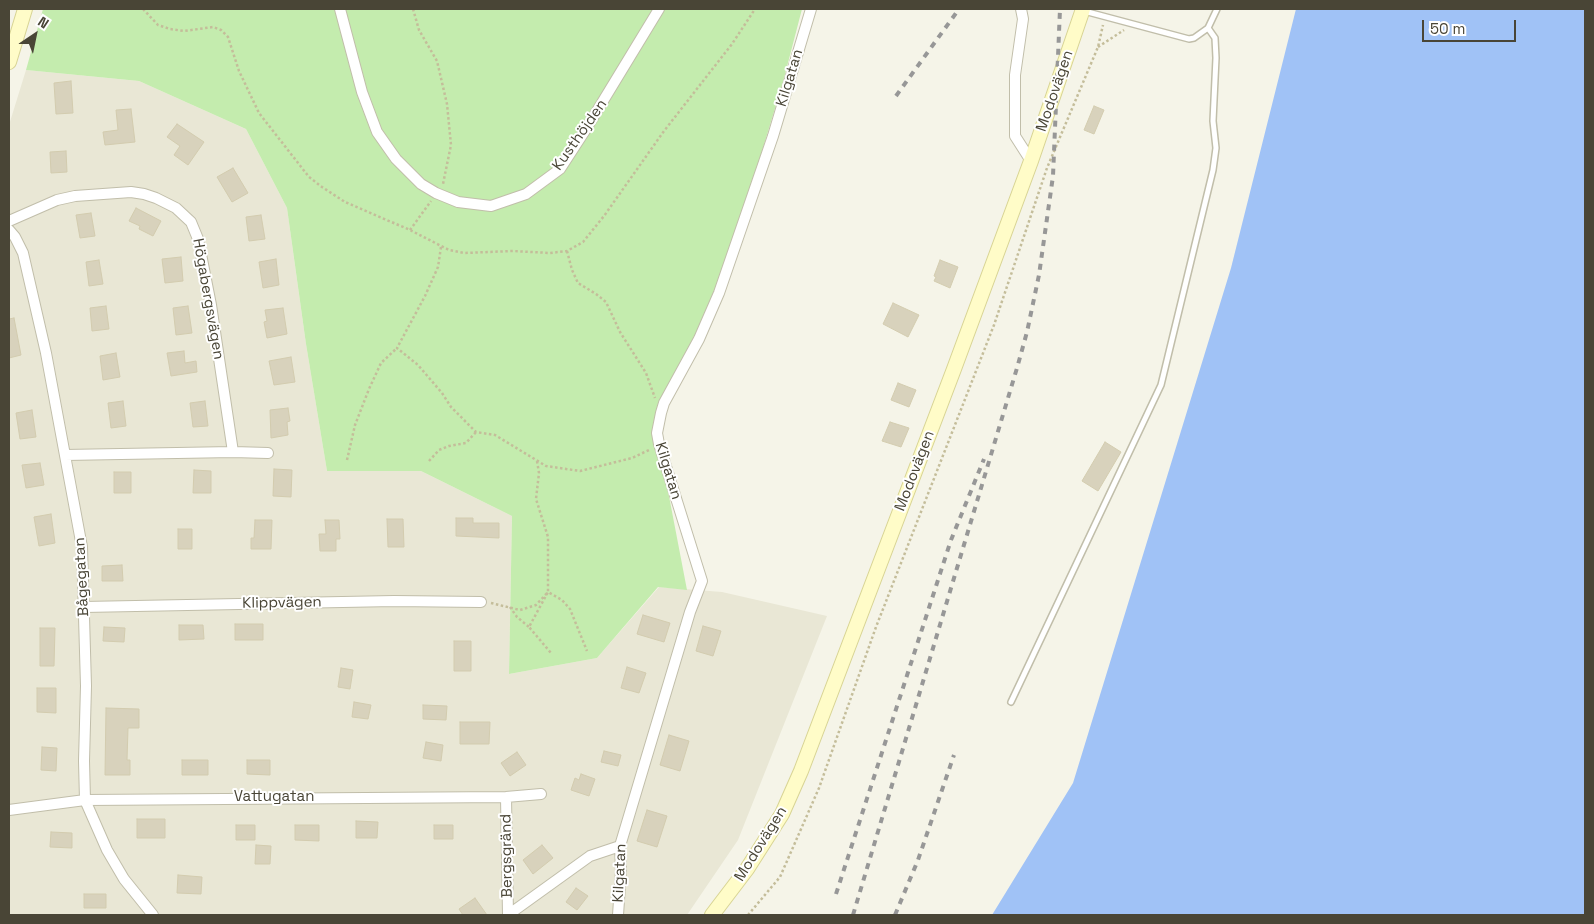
<!DOCTYPE html>
<html>
<head>
<meta charset="utf-8">
<style>
	body { margin:0 }
	#map { position:relative; width:1594px; height:924px; overflow:hidden; background:#f5f4e8; font-family:"Space Grotesk",sans-serif }
	canvas { display:block }
	.frame { position:absolute; inset:0; border:10px solid #494536; pointer-events:none }
	.north { position:absolute; left:10px; top:10px; width:50px; height:50px; -webkit-text-stroke:4px #fff; paint-order:stroke; rotate:34deg; font-size:14px; font-weight:700; line-height:20px; text-align:center; color:#494536 }
	.north::after { content:''; display:block; margin:auto; width:18px; height:22px; background:#494536; clip-path:polygon(50% 0,100% 100%,50% 72%,0 100%) }
	.scale { position:absolute; left:1422px; top:20px; width:94px; height:22px; box-sizing:border-box; border:2px solid #494536; border-top:0; padding-left:6px; font-size:15px; line-height:18px; white-space:nowrap; color:#494536; -webkit-text-stroke:4px #fff; paint-order:stroke }
</style>
</head>
<body>
<div id="map">
<canvas width="1594" height="924"></canvas>
<div class="frame"></div>
<div class="north">N</div>
<div class="scale">50 m</div>
</div>
<script>
const ctx = document.querySelector('canvas').getContext('2d');
ctx.lineJoin = 'round';
function fill(path, color) { ctx.fillStyle = color; ctx.fill(path, 'evenodd'); }
const shape = rows => new Path2D(rows.map(r => 'M' + r).join(''));
function strokePath(path, color, width, dash) { ctx.strokeStyle = color; ctx.lineWidth = width; ctx.lineCap = dash ? 'butt' : 'round'; ctx.setLineDash(dash || []); ctx.stroke(path); }
function drawText(font, color, halo, rows, align = 'center') {
  ctx.font = font + ' "Space Grotesk",sans-serif'; ctx.lineWidth = 4; ctx.setLineDash([]); ctx.textBaseline = 'middle'; ctx.strokeStyle = halo; ctx.fillStyle = color; for (const [text, x, y, turn = 0] of rows) {
    ctx.save(); ctx.translate(x, y); ctx.rotate((+turn || 0) * Math.PI / 180); ctx.textAlign = isNaN(turn) ? turn : align; if (halo) ctx.strokeText(text, 0, 0); ctx.fillText(text, 0, 0); ctx.restore();
  }
}
const residential = shape([
	[26,70,139,81,246,129,287,208,306,344,327,471,421,471,512,516,509,674,597,658,659,587,722,592,827,616,738,840,687,915,9,915,9,125]
]);
const green = shape([
	[43,9,802,9,783,82,719,293,664,403,659,444,687,590,658,587,597,658,509,674,512,516,421,471,327,471,306,344,287,208,246,129,139,81,26,70]
]);
const water = shape([
	[1296,9,1585,9,1585,915,992,915,1073,783,1231,268]
]);
const building = shape([
	[71,81,73,113,56,114,54,83,71,81],
	[1094,106,1104,110,1094,134,1084,130,1094,106],
	[131,109,135,142,105,145,103,132,118,130,116,110,131,109],
	[177,124,204,142,188,165,174,155,180,146,167,137,177,124],
	[66,151,67,172,51,173,50,152,66,151],
	[233,168,248,193,232,202,217,177,233,168],
	[136,208,161,221,153,236,139,229,140,226,129,221,136,208],
	[91,213,95,236,80,238,76,215,91,213],
	[261,215,265,239,249,241,246,217,261,215],
	[181,257,183,281,165,283,162,259,181,257],
	[276,259,279,285,263,288,259,262,276,259],
	[99,260,103,284,89,286,86,262,99,260],
	[940,260,958,267,950,288,934,281,936,277,934,276,940,260],
	[893,303,919,315,908,337,883,324,893,303],
	[106,306,109,329,92,331,90,308,106,306],
	[188,306,192,333,176,335,173,308,188,306],
	[283,308,287,334,267,338,264,322,267,321,265,310,283,308],
	[14,318,21,355,9,358,9,319,14,318],
	[184,351,185,363,196,361,197,372,171,376,167,353,184,351],
	[116,353,120,377,103,380,100,356,116,353],
	[291,357,295,382,274,385,269,361,291,357],
	[898,383,916,390,909,407,891,400,898,383],
	[123,401,126,426,111,428,108,403,123,401],
	[205,401,208,426,193,427,190,403,205,401],
	[288,408,290,421,287,422,288,435,271,438,270,410,288,408],
	[32,410,36,437,20,439,16,413,32,410],
	[890,422,909,428,901,447,882,441,890,422],
	[1105,442,1121,452,1098,491,1082,481,1105,442],
	[40,463,44,485,26,488,22,465,40,463],
	[274,469,292,470,291,497,273,496,274,469],
	[194,470,211,471,211,493,193,493,194,470],
	[114,472,131,472,131,493,114,493,114,472],
	[51,514,55,543,39,546,34,517,51,514],
	[456,518,473,518,473,523,499,523,499,538,456,536,456,518],
	[387,519,403,519,404,547,388,547,387,519],
	[255,520,272,520,271,549,251,549,251,538,254,538,255,520],
	[325,520,339,520,340,539,336,539,336,551,320,551,319,534,326,534,325,520],
	[178,529,192,529,192,549,178,549,178,529],
	[122,565,123,581,102,581,102,566,122,565],
	[643,615,670,623,664,642,637,634,643,615],
	[235,624,263,624,263,640,235,640,235,624],
	[179,625,203,625,204,639,179,640,179,625],
	[703,626,721,631,713,656,696,651,703,626],
	[104,627,125,628,124,642,103,641,104,627],
	[40,628,55,628,54,666,40,666,40,628],
	[454,641,471,641,471,671,454,671,454,641],
	[627,667,646,673,639,693,621,688,627,667],
	[341,668,353,670,350,689,338,687,341,668],
	[37,688,56,688,56,713,37,712,37,688],
	[354,702,371,705,368,719,352,717,354,702],
	[423,705,447,706,446,720,423,719,423,705],
	[106,708,139,709,139,728,128,728,127,760,130,760,130,775,105,775,106,708],
	[460,722,490,722,489,744,460,744,460,722],
	[669,735,689,741,680,771,660,765,669,735],
	[426,742,443,745,441,761,423,758,426,742],
	[42,747,57,748,56,771,41,770,42,747],
	[604,751,621,755,618,766,601,762,604,751],
	[517,752,526,765,510,776,501,763,517,752],
	[182,760,208,760,208,775,182,775,182,760],
	[247,760,270,760,270,775,247,774,247,760],
	[581,774,595,779,589,796,571,790,575,778,579,780,581,774],
	[647,810,667,816,657,847,637,841,647,810],
	[137,819,165,819,165,838,137,838,137,819],
	[356,821,378,822,377,838,356,838,356,821],
	[236,825,255,825,255,840,236,840,236,825],
	[295,825,319,825,319,841,295,840,295,825],
	[434,825,453,825,453,839,434,839,434,825],
	[51,832,72,833,72,848,50,847,51,832],
	[256,845,271,846,270,864,255,864,256,845],
	[542,845,553,858,533,874,523,860,542,845],
	[178,875,202,877,201,894,177,893,178,875],
	[576,888,588,896,577,910,566,902,576,888],
	[84,894,106,894,106,908,84,908,84,894],
	[475,898,487,915,463,915,459,909,475,898]
]);
const path = shape([
	[143,9,158,25,170,29,184,31,213,27,221,30,228,37,239,71,259,113,309,177,322,187,345,202,410,230,449,250,464,253,513,251,550,253,567,251,583,242,604,216,664,131,732,44,755,9],
	[413,9,419,30,437,61,447,104,451,145,443,184],
	[1098,47,1124,30],
	[410,230,431,201],
	[441,247,438,267,425,296,397,348,418,365,442,393,451,407,476,432,495,435,546,466,580,471,632,458,649,450],
	[567,251,572,270,578,283,596,294,606,302,620,332,646,373,655,398],
	[347,460,355,425,369,389,381,363,397,348],
	[429,461,439,450,449,446,466,443,476,432],
	[537,461,539,473,536,499,548,537,548,592,562,600,570,609,587,651],
	[491,603,520,610,536,605,548,592,529,627,551,653],
	[510,607,517,617,529,627],
	[748,915,780,877,819,788,876,627,994,325,1047,168,1098,47,1103,25]
]);
const lane = shape([
	[1084,11,1189,39,1194,38,1208,28,1217,9],
	[1011,702,1161,385,1213,170,1216,148,1213,121,1216,58,1215,38,1208,28]
]);
const street = shape([
	[340,9,362,92,377,132,396,159,421,184,436,193,458,202,491,206,526,194,560,169,586,129,659,9],
	[1021,9,1023,19,1015,75,1015,136,1031,161],
	[9,221,57,200,75,196,131,192,144,194,156,198,176,208,191,222,198,239,211,305,233,452,65,455],
	[9,230,15,237,23,253,46,353,82,547,86,686,84,761,85,800,107,850,124,879,153,915],
	[233,452,268,453],
	[84,607,394,601,481,602],
	[506,797,508,915],
	[9,810,85,800,506,797,541,794],
	[508,915,590,856,620,846],
	[618,915,621,871,620,846,690,612,702,581,659,444,657,433,661,413,664,403,699,339,719,293,773,136,811,9]
]);
const secondary = shape([
	[9,62,25,9],
	[712,915,747,869,782,814,801,771,954,369,1031,161,1083,9]
]);
const rail = shape([
	[896,96,959,9],
	[836,894,951,540,984,459],
	[853,915,1017,368,1027,332,1039,275,1053,176,1060,9],
	[895,915,918,860,954,755]
]);
const streetNames = [
	["Kilgatan",790,78,-73],
	["Modovägen",1055,91,-71],
	["Kusthöjden",580,135,-55],
	["Högabergsvägen",208,299,80],
	["Kilgatan",668,471,73],
	["Modovägen",915,471,-69],
	["Bågegatan",82,577,-93],
	["Klippvägen",282,603,-1],
	["Vattugatan",274,797],
	["Modovägen",761,844,-58],
	["Bergsgränd",507,856,-91],
	["Kilgatan",620,873,-87]
];
fill(residential, '#e9e7d5');
fill(green, '#c4ecae');
fill(water, '#a0c2f6');
fill(building, '#d8d2bc');
strokePath(building, '#d3ccaf', 1);
strokePath(lane, '#c1beaa', 8);
strokePath(street, '#c1beaa', 12);
strokePath(secondary, '#d8d494', 16);
strokePath(path, '#c4bd9a', 2.5, [2.5, 2.5]);
strokePath(lane, '#fff', 5);
strokePath(street, '#fff', 10);
strokePath(secondary, '#fffcc8', 14);
strokePath(rail, '#979797', 4, [6, 6]);
drawText('15px', '#494536', '#fff', streetNames);
</script>
</body>
</html>
